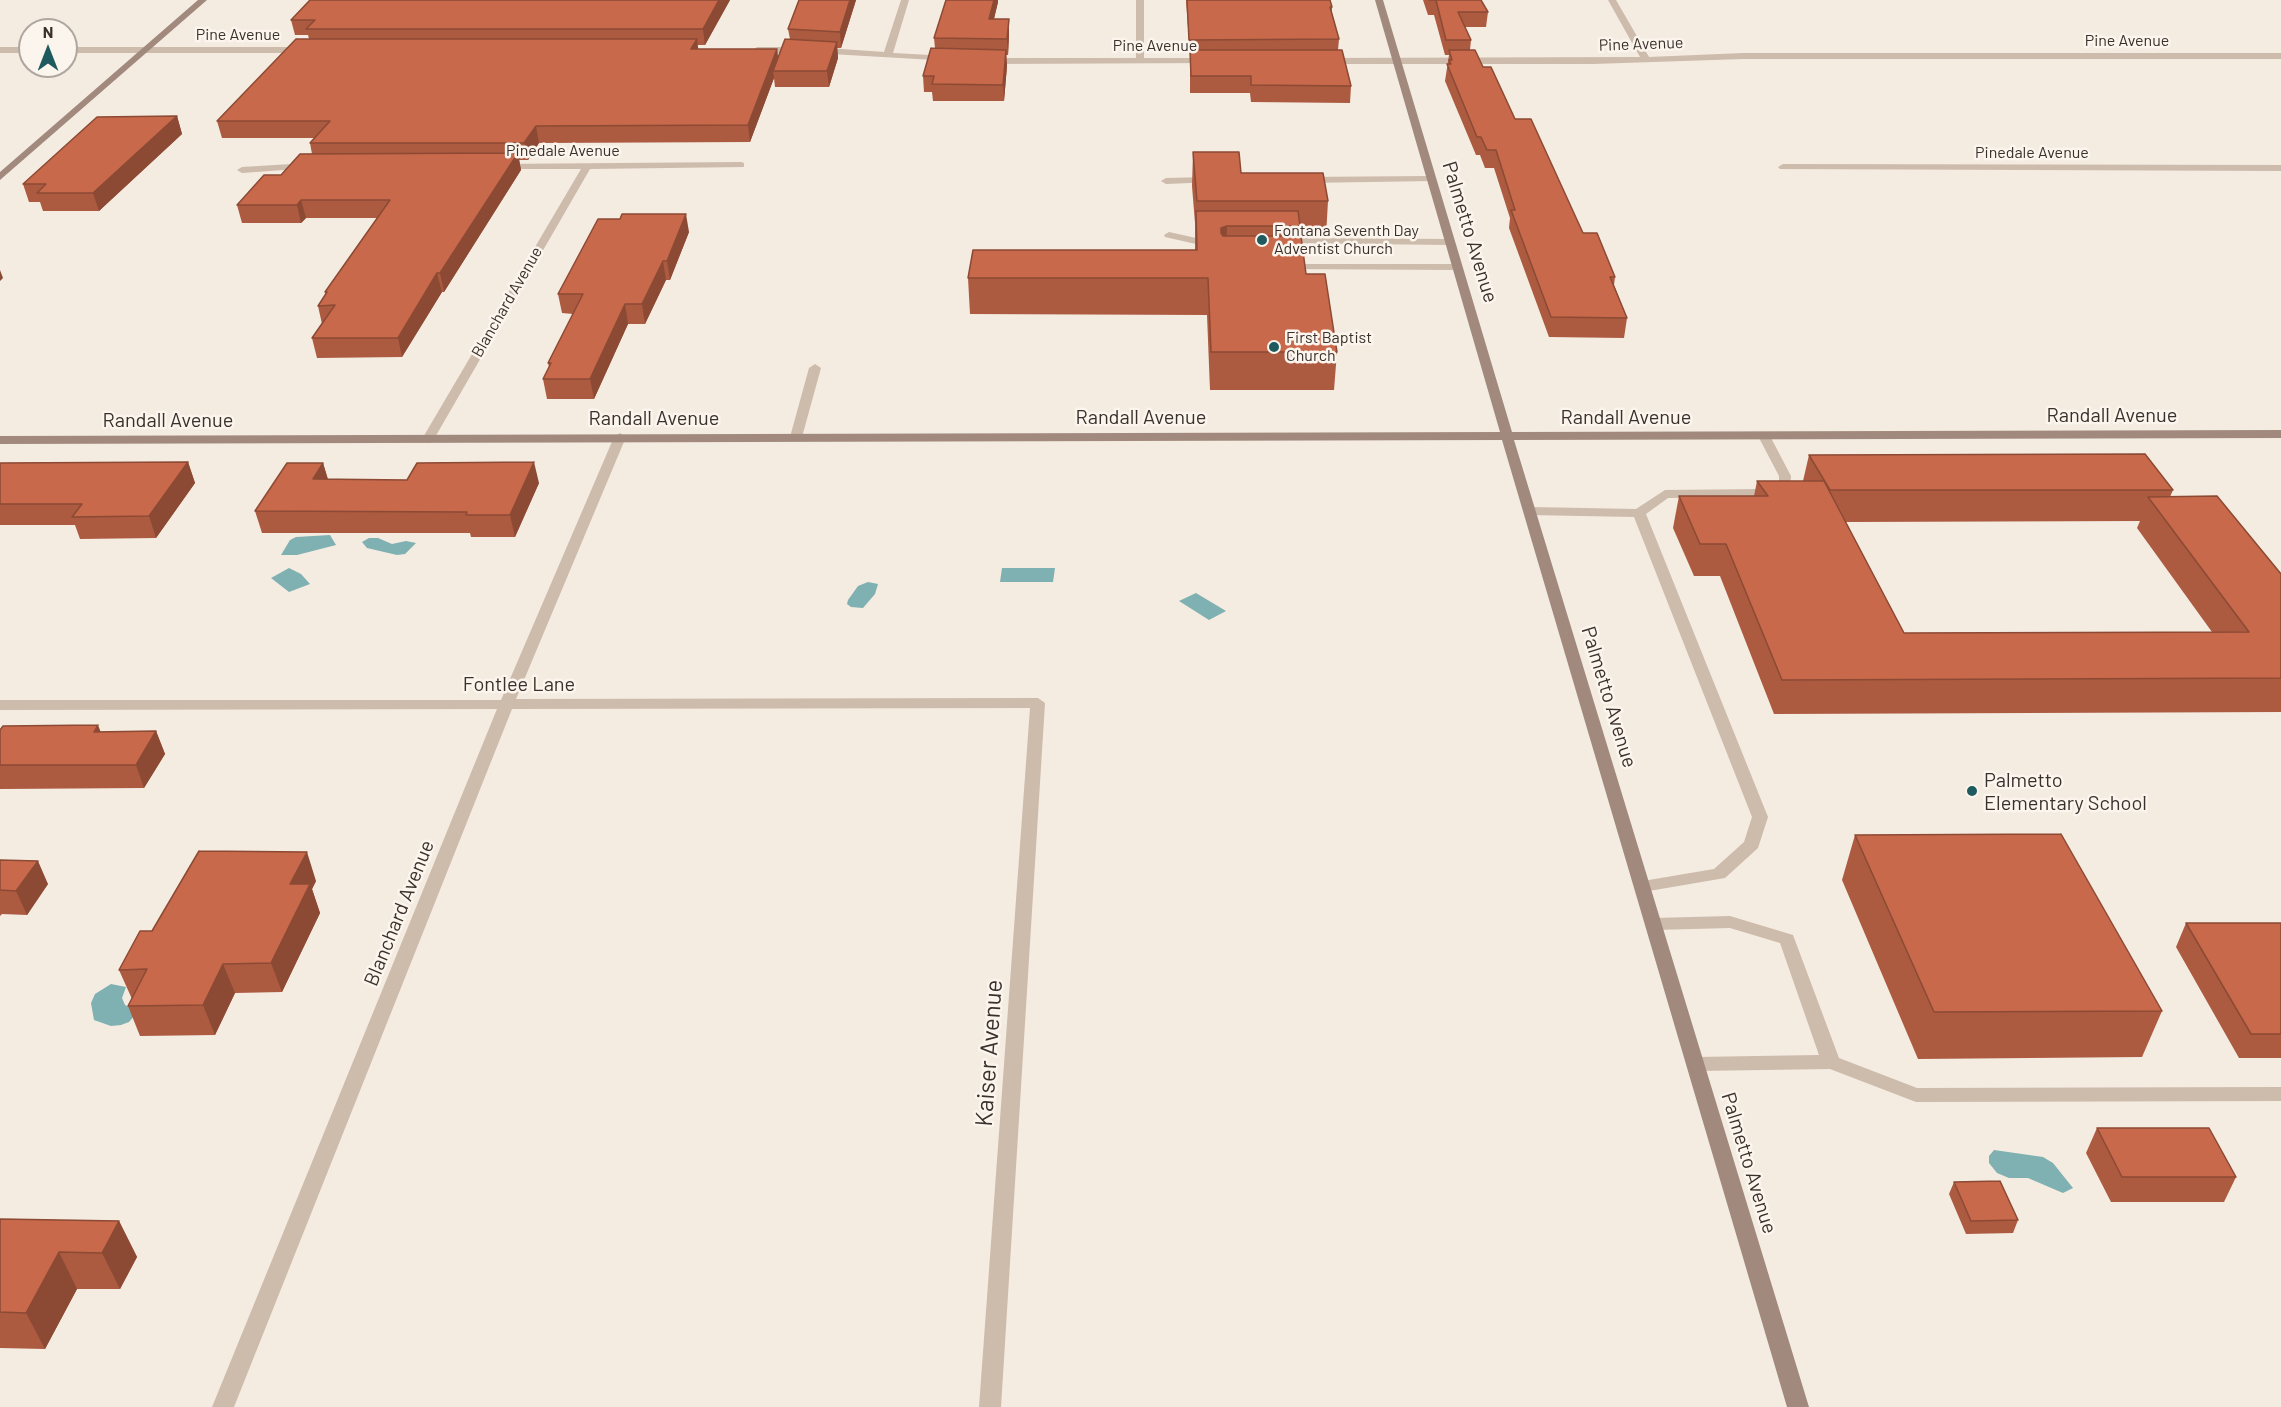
<!DOCTYPE html>
<html>
<head>
<meta charset="utf-8">
<style>
	body { margin:0 }
	#map { position:relative; width:2281px; height:1407px; overflow:hidden; background:#f4ebe1; font-family:Barlow,sans-serif }
	canvas { display:block }
	.north { position:absolute; left:18px; top:18px; width:60px; height:60px; box-sizing:border-box; background:#fbf5ee; border:2px solid #aea6a0; border-radius:50%; rotate:0deg; font-size:16px; font-weight:700; line-height:24px; text-align:center; color:#3b302b }
	.north::after { content:''; display:block; margin:auto; width:21px; height:27px; background:#1f5a5e; clip-path:polygon(50% 0,100% 100%,50% 72%,0 100%) }
</style>
</head>
<body>
<div id="map">
<canvas width="2281" height="1407"></canvas>
<div class="north">N</div>
</div>
<script>
const ctx = document.querySelector('canvas').getContext('2d');
ctx.lineJoin = 'round';
function fill(path, color) { ctx.fillStyle = color; ctx.fill(path, 'evenodd'); }
const shape = rows => new Path2D(rows.map(r => 'M' + r).join(''));
function strokePath(path, color, width, dash) { ctx.strokeStyle = color; ctx.lineWidth = width; ctx.lineCap = dash ? 'butt' : 'round'; ctx.setLineDash(dash || []); ctx.stroke(path); }
function drawText(font, color, halo, rows, align = 'center') {
  ctx.font = font + ' Barlow,sans-serif'; ctx.lineWidth = 5; ctx.setLineDash([]); ctx.textBaseline = 'middle'; ctx.strokeStyle = halo; ctx.fillStyle = color; for (const [text, x, y, turn = 0] of rows) {
    ctx.save(); ctx.translate(x, y); ctx.rotate((+turn || 0) * Math.PI / 180); ctx.textAlign = isNaN(turn) ? turn : align; if (halo) ctx.strokeText(text, 0, 0); ctx.fillText(text, 0, 0); ctx.restore();
  }
}
const water = shape([
	[330,535,336,545,297,555,281,555,290,540,296,537],
	[369,538,378,538,392,544,406,541,416,543,405,554,397,555,367,548,362,542],
	[289,568,301,574,310,584,289,592,271,578],
	[1002,568,1055,568,1053,582,1000,582],
	[868,582,878,584,875,594,863,608,851,607,847,604,848,600,858,586],
	[1196,593,1226,611,1209,620,1179,601],
	[111,984,126,987,122,998,125,1005,131,1008,135,1015,129,1022,121,1025,111,1026,94,1020,91,1003,95,994],
	[1994,1150,2043,1157,2053,1163,2073,1188,2063,1193,2028,1178,2009,1178,1997,1173,1989,1163,1989,1156]
]);
const lane = shape([
	[1430,176,1433,177,1433,181,1304,183,1299,180,1304,177,1430,176],
	[1211,177,1214,178,1214,182,1166,184,1161,181,1166,178,1211,177],
	[1169,232,1196,238,1215,238,1220,241,1215,244,1196,244,1165,237,1164,235,1169,232],
	[1281,238,1449,239,1454,242,1449,245,1277,243,1276,241,1281,238],
	[815,364,821,368,802,437,800,440,792,440,790,437,809,368,815,364],
	[1764,432,1770,436,1791,476,1790,490,1765,497,1668,498,1646,514,1768,817,1758,848,1725,878,1643,892,1637,890,1635,886,1637,882,1714,869,1744,842,1752,817,1634,517,1530,515,1523,511,1530,507,1636,509,1665,490,1764,489,1779,485,1779,476,1758,436,1764,432],
	[1730,916,1793,935,1839,1058,1917,1088,2281,1087,2281,1101,1916,1102,1830,1069,1696,1071,1689,1069,1687,1064,1689,1059,1696,1057,1819,1055,1780,943,1730,928,1654,930,1648,928,1645,924,1648,920,1654,918,1730,916]
]);
const street = shape([
	[901,0,909,0,893,53,949,56,953,59,952,61,813,53,757,53,753,50,757,47,813,47,884,52,901,0],
	[1136,0,1144,0,1144,58,1210,58,1214,61,1213,63,988,64,984,61,988,58,1136,58,1136,0],
	[1608,0,1616,0,1649,57,1743,53,2281,53,2281,59,1743,59,1593,64,1324,64,1320,61,1324,58,1640,57,1608,0],
	[0,47,30,47,30,53,0,53,0,47],
	[66,47,304,47,308,50,304,53,66,53,66,47],
	[741,162,744,163,744,167,590,169,434,439,428,443,424,442,422,439,581,169,500,169,495,166,497,164,741,162],
	[308,163,313,166,311,168,242,173,237,170,242,167,308,163],
	[1783,164,2281,165,2281,171,1780,169,1778,167,1783,164],
	[1286,264,1457,264,1462,267,1457,270,1282,269,1282,265,1286,264],
	[620,433,626,437,516,699,1038,698,1045,703,1001,1407,979,1407,1030,708,512,709,234,1407,212,1407,497,709,0,710,0,700,501,700,614,437,620,433]
]);
const secondary = shape([
	[198,0,207,0,0,180,0,172,198,0],
	[1375,0,1383,0,1512,432,2281,430,2281,438,1514,440,1809,1407,1787,1407,1502,440,0,444,0,436,1500,432,1375,0]
]);
const wall = shape([
	[310,0,730,0,705,45,697,45,698,49,777,49,778,57,790,39,788,29,799,0,856,0,841,48,837,48,838,58,829,87,775,87,774,78,750,142,539,143,528,160,519,160,521,170,444,292,442,292,402,357,317,358,312,338,322,324,318,306,326,294,325,292,377,218,306,218,301,223,242,223,237,205,312,154,310,143,314,138,222,138,217,121,309,39,308,35,295,35,291,20],
	[1186,0,1330,0,1332,7,1332,14,1339,39,1338,50,1351,86,1350,103,1251,102,1250,93,1190,93,1190,56],
	[1423,0,1481,0,1488,12,1486,27,1465,27,1471,40,1470,50,1483,67,1583,233,1615,277,1614,285,1627,318,1624,338,1549,337,1509,228,1510,218,1494,168,1485,168,1480,155,1476,155,1445,81,1449,55,1445,55,1434,15,1428,15],
	[998,2,994,19,1009,35,1008,55,1006,55,1007,66,1004,101,933,101,932,92,924,92,923,76,935,48,934,38],
	[177,116,182,134,99,211,43,211,40,202,29,202,23,184],
	[1193,152,1241,173,1328,201,1326,236,1301,236,1306,274,1337,352,1334,390,1210,390,1207,315,970,314,968,278,1195,250,1195,223,1192,186],
	[620,219,689,232,670,280,666,280,645,324,628,324,594,399,547,399,543,379,549,367,548,363,573,314,562,313,558,294],
	[1809,455,2173,490,2170,497,2281,574,2281,712,1774,714,1720,576,1694,576,1673,528,1679,496,1754,496,1757,481,1803,481],
	[2140,521,2137,528,2212,632,1904,633,1846,522],
	[188,462,195,483,156,538,80,539,75,525,0,525,0,463],
	[323,463,328,479,539,483,515,537,471,537,470,533,262,533,255,511],
	[0,730,100,732,156,731,165,754,144,788,0,789],
	[1855,835,2162,1011,2142,1057,1918,1059,1842,880],
	[0,860,48,884,27,915,2,914,0,916],
	[316,881,312,889,320,913,282,992,235,993,215,1035,140,1036,128,1006,132,999,119,970,152,931],
	[2186,923,2281,923,2281,1058,2239,1058,2176,947],
	[2097,1128,2236,1177,2224,1202,2111,1202,2086,1153],
	[1954,1182,2018,1220,2013,1233,1966,1234,1949,1194],
	[0,1219,119,1221,137,1257,120,1289,77,1289,45,1349,0,1348]
]);
const shadedWall = shape([
	[719,0,730,0,705,45,703,29],
	[850,0,856,0,841,48,840,32],
	[994,0,998,0,998,2,990,35,989,19],
	[1009,19,1009,35,1008,55,1007,39],
	[697,39,699,55,691,49],
	[837,42,838,58,829,87,827,71],
	[777,49,779,65,773,71,774,78,750,142,748,125],
	[1006,50,1007,66,1004,101,1003,85],
	[177,116,182,134,99,211,93,193],
	[536,126,539,143,528,160,524,143],
	[518,153,521,170,444,292,440,273],
	[301,200,306,218,301,223,297,205],
	[686,214,689,232,670,280,667,261],
	[1227,226,1226,262,1220,264,1221,228],
	[663,261,666,280,645,324,642,304],
	[0,270,3,278,0,281],
	[437,273,442,292,402,357,398,338],
	[625,304,628,324,594,399,590,379],
	[188,462,195,483,156,538,149,516],
	[534,462,539,483,515,537,510,515],
	[323,463,329,484,313,479],
	[98,725,107,748,94,732],
	[156,731,165,754,144,788,136,765],
	[307,852,316,881,312,889,320,913,282,992,271,963,290,884],
	[38,861,48,884,27,915,16,891],
	[223,964,235,993,215,1035,203,1005],
	[119,1221,137,1257,120,1289,102,1253],
	[59,1252,77,1289,45,1349,26,1313]
]);
const building = shape([
	[310,0,719,0,703,29,306,29,315,20,291,20,310,0],
	[799,0,850,0,840,32,788,29,799,0],
	[946,0,994,0,989,19,1009,19,1007,39,934,38,946,0],
	[1187,0,1330,0,1332,7,1330,7,1339,39,1189,40,1187,0],
	[1429,0,1481,0,1488,12,1458,12,1471,40,1446,40,1436,0,1429,0],
	[296,39,697,39,691,49,777,49,748,125,536,126,524,143,310,143,330,121,217,121,296,39],
	[785,39,837,42,827,71,773,71,785,39],
	[931,48,1006,50,1003,85,932,84,934,76,923,76,931,48],
	[1190,50,1342,50,1351,86,1251,85,1251,76,1191,76,1190,50],
	[1449,50,1475,50,1483,67,1491,67,1515,119,1531,119,1583,233,1597,233,1615,277,1610,277,1627,318,1551,317,1511,210,1515,210,1496,150,1487,150,1481,137,1477,137,1447,64,1451,64,1449,60,1452,60,1449,50],
	[177,116,93,193,37,193,46,184,23,184,97,117,177,116],
	[1193,152,1239,152,1241,173,1323,173,1328,201,1197,201,1193,152],
	[518,153,440,273,437,273,398,338,312,338,335,305,318,306,327,292,325,292,390,200,301,200,297,205,237,205,264,175,281,175,300,154,518,153],
	[1196,211,1298,211,1300,226,1227,226,1221,228,1221,233,1223,236,1301,236,1306,274,1325,274,1337,352,1211,352,1208,278,968,278,973,250,1197,250,1196,211],
	[622,214,686,214,667,261,663,261,642,304,625,304,590,379,543,379,551,363,548,363,583,294,558,294,598,219,620,219,622,214],
	[2145,454,2173,490,1830,490,1809,455,2145,454],
	[188,462,149,516,72,517,82,504,0,504,0,463,188,462],
	[534,462,510,515,466,515,467,512,255,511,287,463,323,463,313,479,407,480,417,463,534,462],
	[1757,481,1824,481,1904,633,2249,632,2148,497,2217,496,2281,574,2281,678,1782,680,1726,544,1700,544,1679,496,1768,496,1757,481],
	[98,725,94,732,156,731,136,765,0,765,0,730,3,726,98,725],
	[2061,834,2162,1011,1934,1012,1855,835,2061,834],
	[199,851,307,852,290,884,310,884,271,963,223,964,203,1005,128,1006,147,969,119,970,140,931,152,931,199,851],
	[0,860,38,861,16,891,0,890,0,860],
	[2186,923,2281,923,2281,1034,2251,1034,2186,923],
	[2097,1128,2209,1128,2236,1177,2122,1177,2097,1128],
	[2000,1181,2018,1220,1971,1221,1954,1182,2000,1181],
	[0,1219,119,1221,102,1253,59,1252,26,1313,0,1312,0,1219]
]);
const markers = [
	[1262,240,6,"#1f5a5e"],
	[1274,347,6,"#1f5a5e"],
	[1972,791,6,"#1f5a5e"]
];
const farStreetnames = [
	["Pine Avenue",238,35],
	["Pine Avenue",2127,41],
	["Pine Avenue",1641,44,-2],
	["Pine Avenue",1155,46],
	["Pinedale Avenue",563,151],
	["Pinedale Avenue",2032,153],
	["Blanchard Avenue",507,302,-60]
];
const farPoinames = [
	["Fontana Seventh Day",1274,231],
	["Adventist Church",1274,249],
	["First Baptist",1286,338],
	["Church",1286,356]
];
const streetNames = [
	["Palmetto Avenue",1470,232,73],
	["Randall Avenue",2112,415],
	["Randall Avenue",1141,417],
	["Randall Avenue",1626,417],
	["Randall Avenue",654,418],
	["Randall Avenue",168,420],
	["Fontlee Lane",519,684],
	["Palmetto Avenue",1609,697,73],
	["Blanchard Avenue",399,913,-68],
	["Palmetto Avenue",1749,1163,73]
];
const poiNames = [
	["Palmetto",1984,780],
	["Elementary School",1984,803]
];
const nearStreetnames = [
	["Kaiser Avenue",989,1053,-86]
];
fill(water, '#7fb0b2');
fill(lane, '#cdbbac');
fill(street, '#cdbbac');
fill(secondary, '#a18a7d');
fill(wall, '#ac5a40');
fill(shadedWall, '#8c4a34');
fill(building, '#c8694b');
strokePath(building, '#8c4a34', 1.5);
for (const [x, y, r, color] of markers) { const dot = new Path2D(); dot.arc(x, y, r, 0, 2 * Math.PI); ctx.fillStyle = color; ctx.fill(dot); strokePath(dot, '#fbf5ee', 2); }
drawText('16px', '#3b302b', '#fbf5ee', farStreetnames);
drawText('16px', '#3b302b', '#fbf5ee', farPoinames, 'left');
drawText('20px', '#3b302b', '#fbf5ee', streetNames);
drawText('20px', '#3b302b', '#fbf5ee', poiNames, 'left');
drawText('24px', '#3b302b', '#fbf5ee', nearStreetnames);
</script>
</body>
</html>
